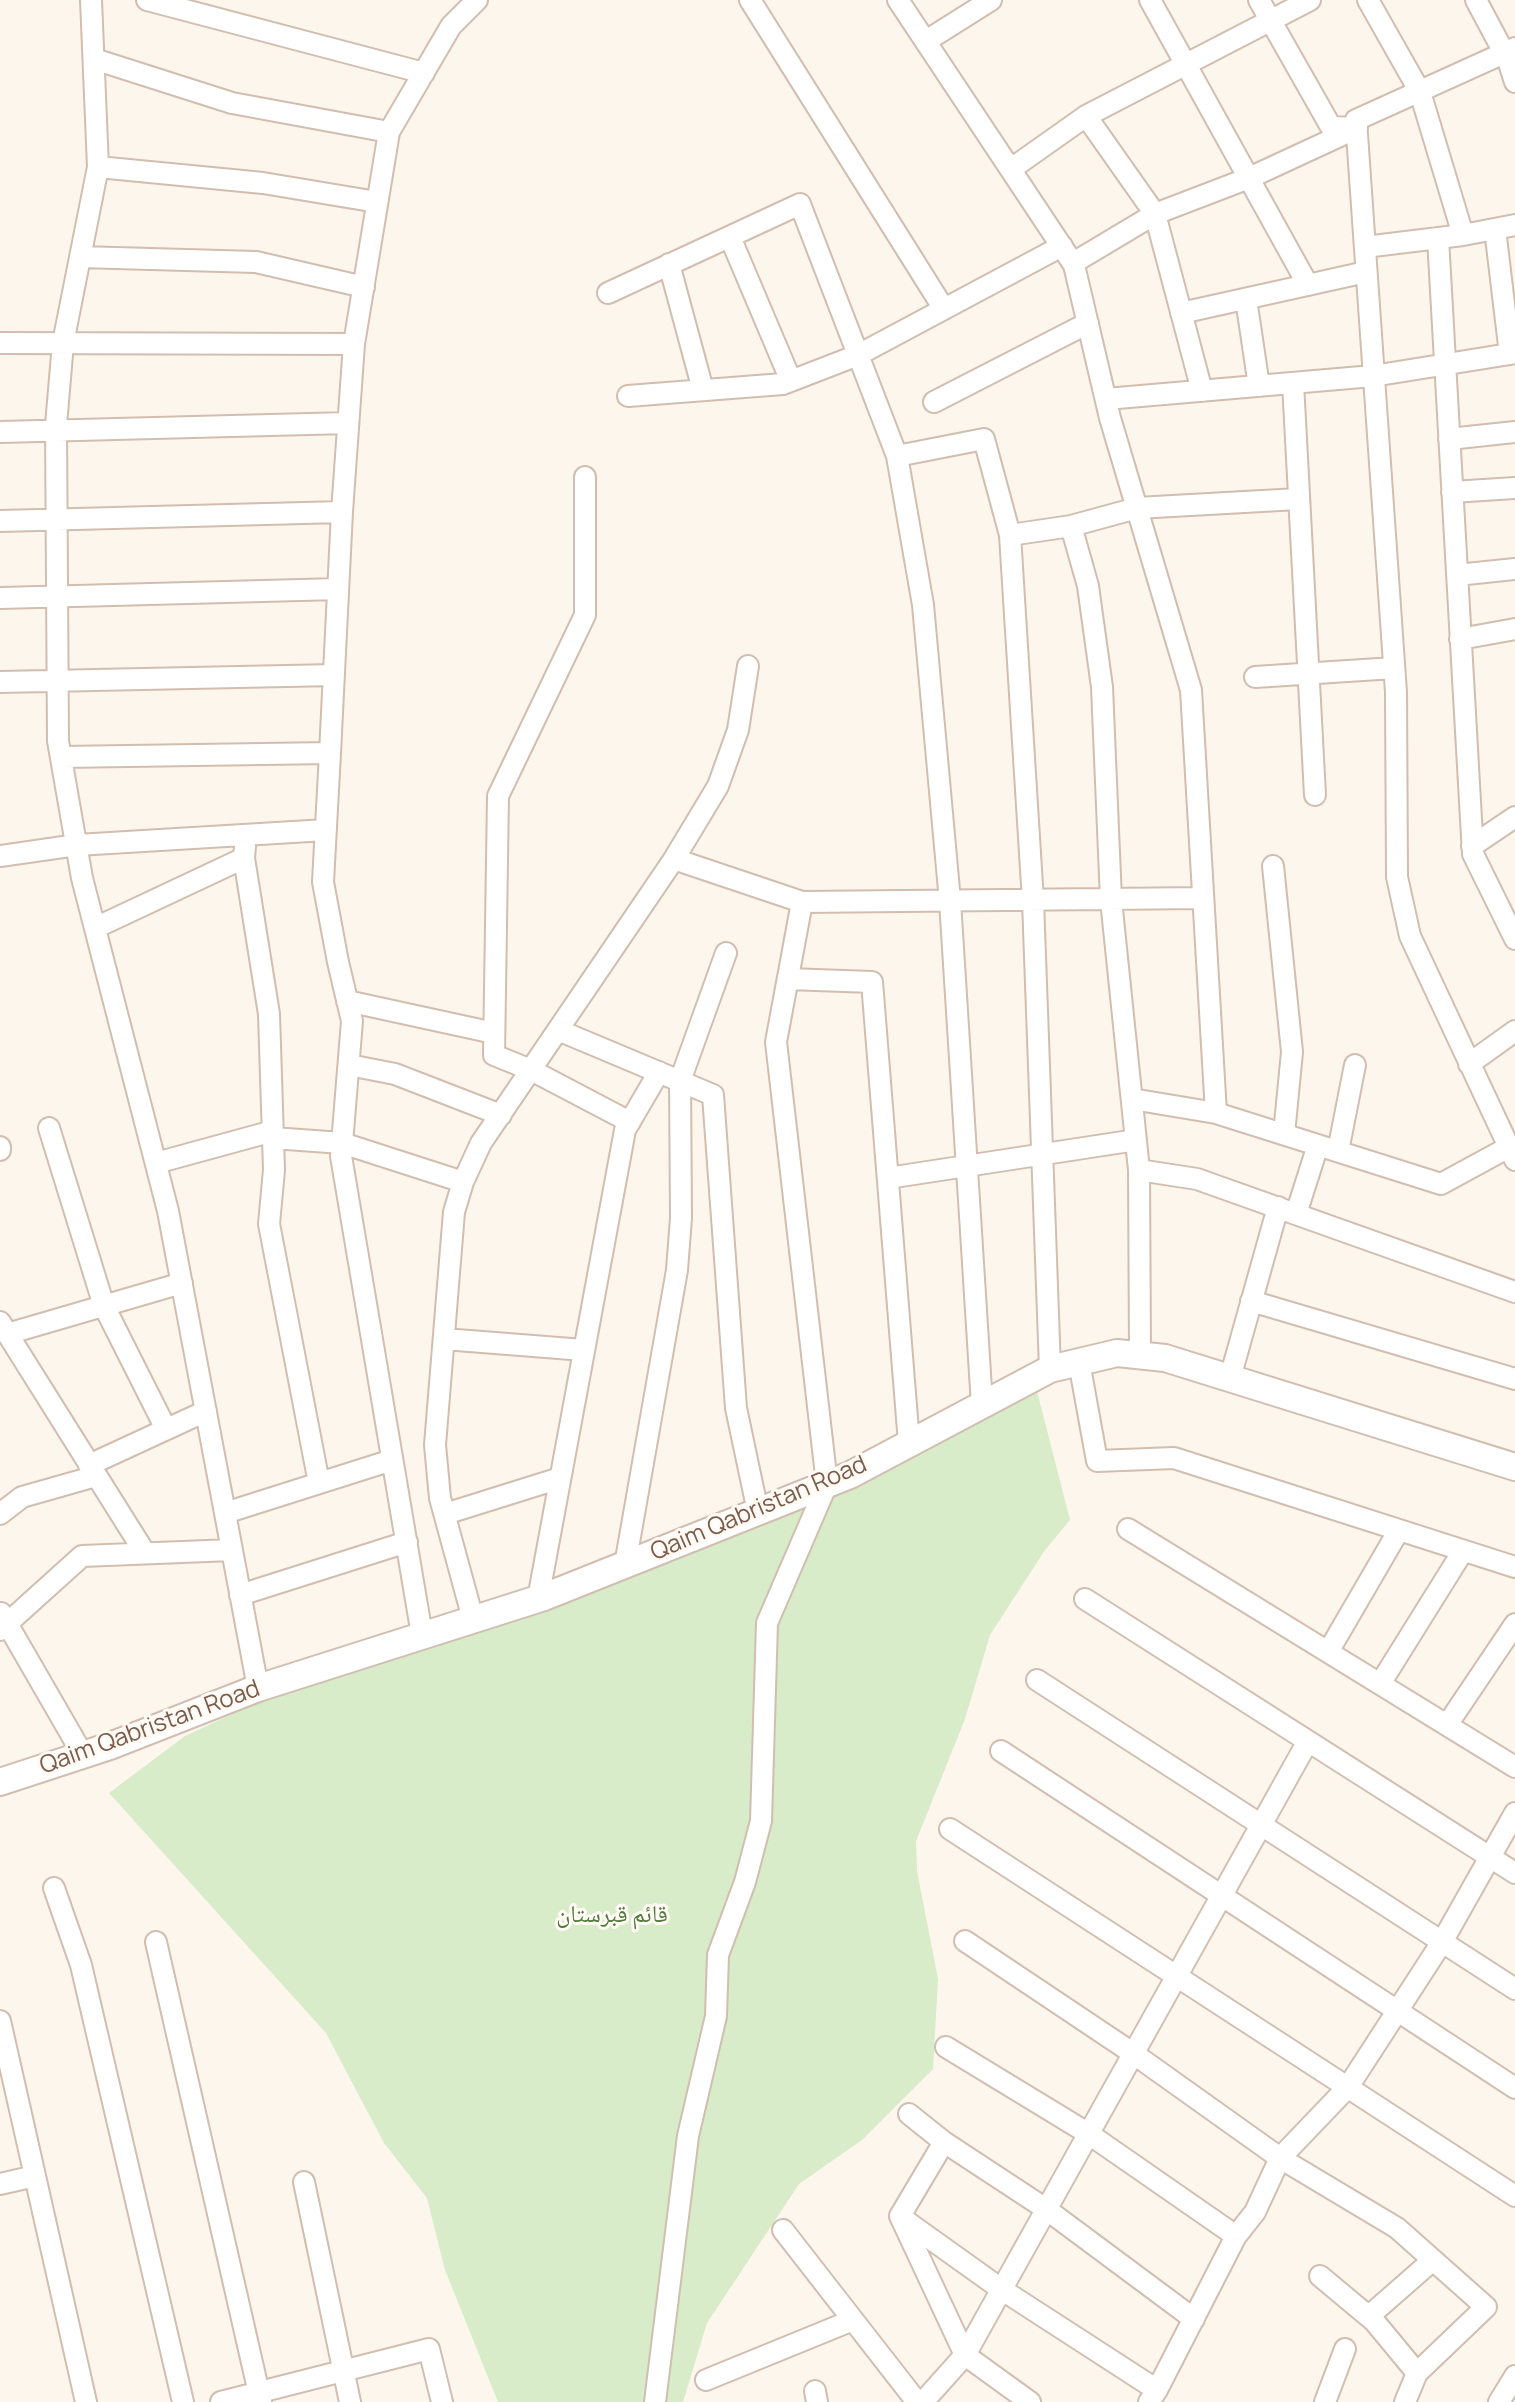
<!DOCTYPE html>
<html>
<head>
<meta charset="utf-8">
<style>
	body { margin:0 }
	canvas { display:block; background:#fdf6ec }
</style>
</head>
<body>
<canvas width="1515" height="2402"></canvas>
<script>
const ctx = document.querySelector('canvas').getContext('2d');
ctx.lineJoin = 'round';
function fill(path, color) { ctx.fillStyle = color; ctx.fill(path, 'evenodd'); }
const shape = rows => new Path2D(rows.map(r => 'M' + r).join(''));
function strokePath(path, color, width, dash) { ctx.strokeStyle = color; ctx.lineWidth = width; ctx.lineCap = dash ? 'butt' : 'round'; ctx.setLineDash(dash || []); ctx.stroke(path); }
function drawText(font, color, halo, rows, align = 'center') {
  ctx.font = font + ' Manrope,"Noto Naskh Arabic",sans-serif'; ctx.lineWidth = 6; ctx.setLineDash([]); ctx.textBaseline = 'middle'; ctx.strokeStyle = halo; ctx.fillStyle = color; for (const [text, x, y, turn = 0] of rows) {
    ctx.save(); ctx.translate(x, y); ctx.rotate((+turn || 0) * Math.PI / 180); ctx.textAlign = isNaN(turn) ? turn : align; if (halo) ctx.strokeText(text, 0, 0); ctx.fillText(text, 0, 0); ctx.restore();
  }
}
const green = shape([
	[1037,1391,1070,1520,1045,1550,990,1635,965,1719,916,1841,917,1871,938,1979,933,2069,862,2140,799,2184,707,2323,683,2402,498,2402,445,2270,427,2198,384,2143,326,2033,109,1793,185,1736,258,1702,538,1614,827,1499]
]);
const minor = shape([
	[91,0,98,167,63,343,56,425,58,741,82,878,168,1211,258,1688],
	[147,0,424,73],
	[750,0,944,309],
	[898,0,1074,265,1110,418,1191,690,1216,1113],
	[1150,0,1308,285],
	[1259,0,1331,127,1357,128],
	[1368,0,1420,92,1463,235],
	[1476,0,1508,60,1515,82],
	[926,41,991,0],
	[1515,48,1356,120,1396,692,1397,877,1410,936,1515,1160],
	[94,59,232,103,389,132],
	[1086,116,1155,214,1202,391],
	[98,167,263,183,377,202],
	[1011,169,1086,116,1310,0],
	[1495,229,1510,354],
	[730,237,791,381],
	[1438,238,1473,854,1515,939],
	[1365,247,1463,235,1515,225],
	[80,257,256,262,364,287],
	[1073,263,1155,214,1249,178,1357,128],
	[669,264,703,390],
	[608,293,800,204,897,456,923,605,950,901,982,1405],
	[1246,299,1259,386],
	[1181,313,1366,272],
	[0,343,354,344],
	[1293,383,1315,795],
	[628,396,783,384,858,355,1062,246],
	[1106,399,1373,376,1515,353],
	[934,402,1088,323],
	[0,432,348,423],
	[1449,439,1515,432],
	[897,456,984,439,1010,535,1033,901,1050,1369],
	[585,477,585,615,498,796,494,1055,531,1070,630,1122],
	[1452,492,1515,488],
	[0,521,342,512],
	[1071,526,1088,586,1102,687,1111,900,1139,1170,1140,1355],
	[1010,535,1071,526,1137,508,1298,499],
	[1457,575,1515,569],
	[0,598,338,589],
	[1460,639,1515,629],
	[1255,677,1394,668],
	[0,682,334,675],
	[330,753,342,512,354,344,389,132,451,26,477,0],
	[61,757,330,753,323,882,338,962,352,1021,341,1156,422,1635],
	[1472,846,1515,817],
	[0,856,77,845,326,830],
	[244,858,269,1014,274,1170,269,1224,319,1483],
	[674,859,802,902,1203,898],
	[1273,866,1292,1052,1284,1134],
	[95,928,244,858,245,846],
	[788,979,872,982,909,1443],
	[347,1001,494,1033],
	[558,1030,713,1095,736,1408,758,1512],
	[1469,1064,1515,1031],
	[349,1065,395,1074,501,1115],
	[1132,1099,1216,1113,1441,1184,1509,1147],
	[49,1128,104,1306,166,1429],
	[273,1138,342,1143,463,1182],
	[0,1147,0,1150],
	[1338,1151,1355,1065],
	[156,1163,273,1131],
	[1139,1170,1197,1179,1515,1292],
	[888,1178,1136,1140],
	[1296,1214,1318,1145],
	[1251,1301,1515,1379],
	[0,1322,145,1553],
	[7,1334,182,1283],
	[444,1339,584,1350],
	[1079,1362,1097,1461,1174,1458,1515,1567],
	[1230,1378,1278,1207],
	[89,1465,206,1411],
	[225,1513,392,1460],
	[0,1514,22,1497,96,1476],
	[445,1514,560,1478],
	[1128,1529,1515,1767],
	[625,1565,677,1270,681,1218,680,1081,726,953],
	[240,1595,407,1542],
	[538,1599,625,1130,659,1072],
	[1085,1599,1515,1873],
	[1,1613,83,1755],
	[473,1619,440,1498,435,1445,454,1212,463,1182,481,1143,674,859,718,786,738,730,748,666],
	[0,1630,82,1556,232,1550],
	[1328,1652,1399,1530],
	[1037,1680,1515,1989],
	[1380,1684,1463,1551],
	[1447,1725,1515,1624],
	[1001,1751,1515,2088],
	[950,1829,1515,2196],
	[54,1888,81,1965,183,2402],
	[965,1941,1134,2054,1280,2158,1348,2087,1442,1942,1515,1813],
	[156,1942,261,2402],
	[0,2021,86,2402],
	[946,2047,1089,2134,1236,2236],
	[909,2114,944,2142,1046,2209,1194,2319],
	[944,2142,900,2216,965,2355,1030,2402],
	[304,2182,350,2402],
	[0,2184,35,2176],
	[903,2219,1001,2289,1157,2390],
	[783,2230,917,2402],
	[1320,2276,1374,2321,1417,2373],
	[1369,2316,1433,2260],
	[706,2380,853,2320],
	[815,2391,817,2402],
	[221,2402,429,2349,442,2402],
	[655,2402,688,2136,716,2016,718,1955,745,1882,761,1821,767,1623,827,1484,776,1042,802,902],
	[923,2402,965,2355,1308,1741],
	[1149,2402,1157,2390,1236,2236,1255,2212,1280,2158,1397,2228,1486,2307,1417,2373,1405,2402],
	[1325,2402,1345,2349],
	[1499,2402,1515,2376]
]);
const tertiary = shape([
	[0,1782,110,1746,258,1688,544,1597,850,1475,1050,1369,1117,1353,1165,1358,1515,1467]
]);
const streetNames = [
	["Qaim Qabristan Road",759,1509,-23],
	["Qaim Qabristan Road",150,1728,-20]
];
const parkNames = [
	["قائم قبرستان",612,1915]
];
fill(green, '#d8ecc9');
strokePath(minor, '#d1beb0', 24);
strokePath(tertiary, '#d1beb0', 30);
strokePath(minor, '#fff', 20);
strokePath(tertiary, '#fff', 26);
drawText('24px', '#7a5c4d', '#fffaf3', streetNames);
drawText('24px', '#537a41', '#fffaf3', parkNames);
</script>
</body>
</html>
